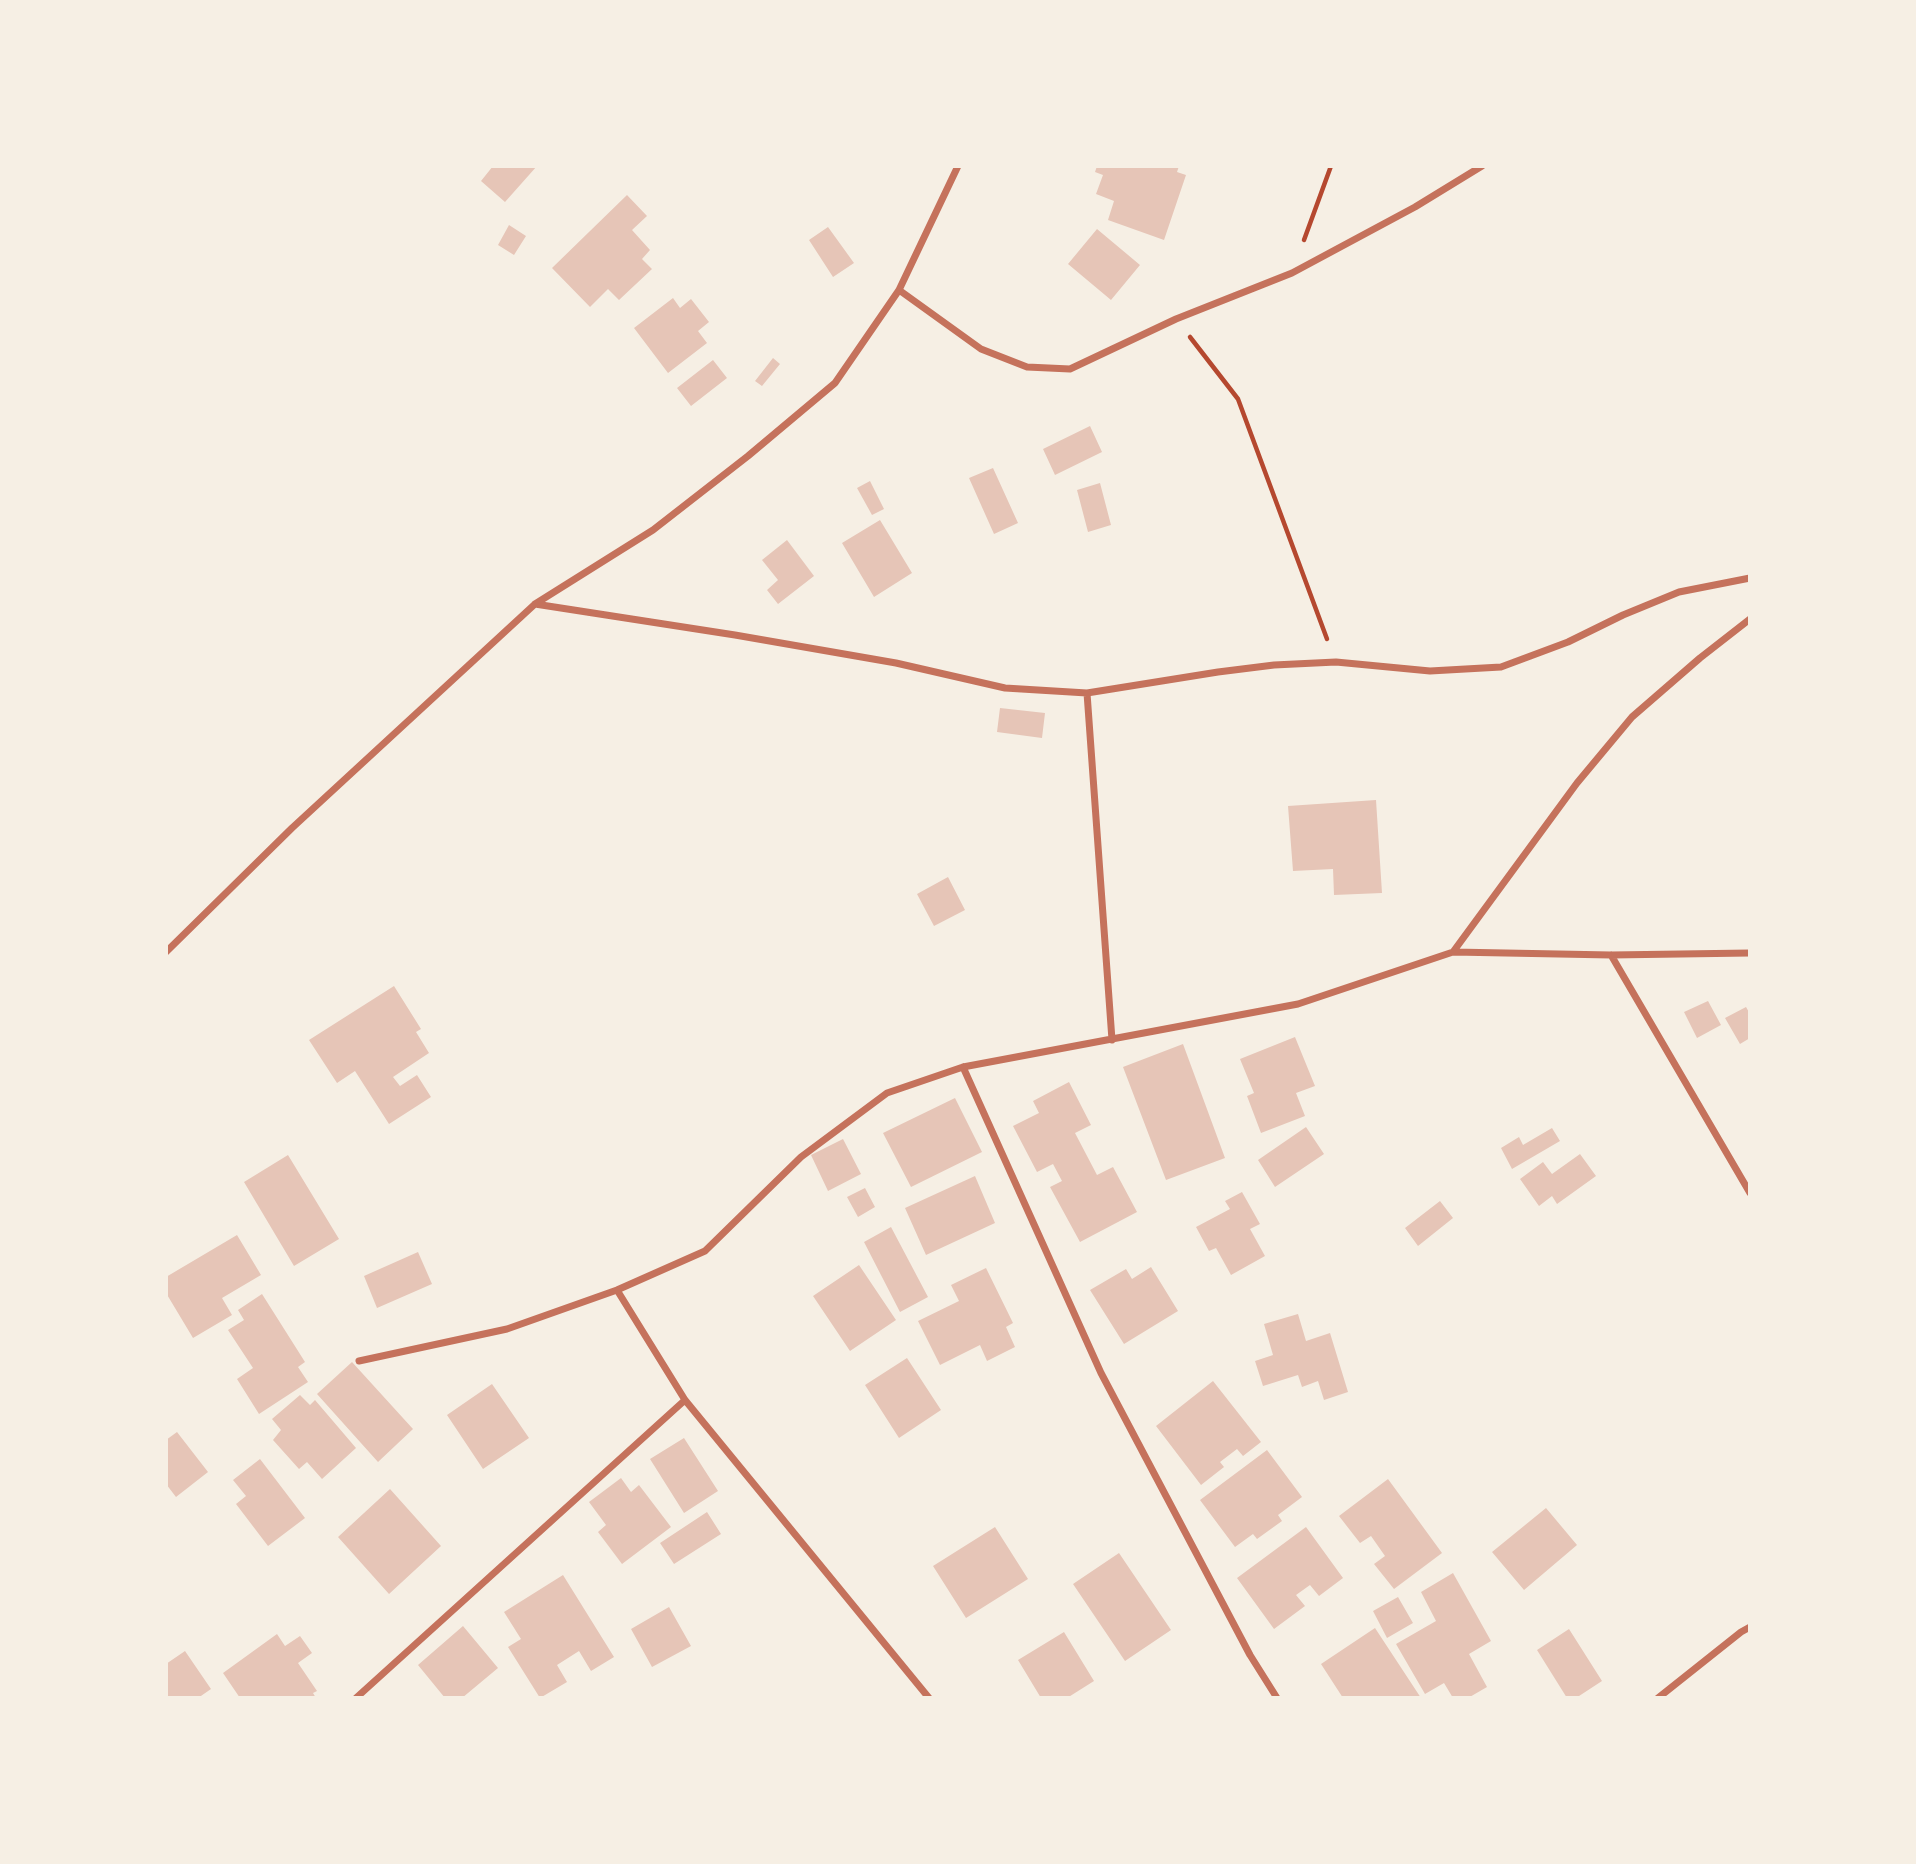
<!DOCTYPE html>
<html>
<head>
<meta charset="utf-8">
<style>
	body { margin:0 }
	#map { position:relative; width:1916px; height:1864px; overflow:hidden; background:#f6efe4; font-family:Manrope,sans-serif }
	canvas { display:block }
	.frame { position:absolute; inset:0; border:168px solid #f6efe4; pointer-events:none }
</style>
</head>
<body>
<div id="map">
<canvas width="1916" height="1864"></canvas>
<div class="frame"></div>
</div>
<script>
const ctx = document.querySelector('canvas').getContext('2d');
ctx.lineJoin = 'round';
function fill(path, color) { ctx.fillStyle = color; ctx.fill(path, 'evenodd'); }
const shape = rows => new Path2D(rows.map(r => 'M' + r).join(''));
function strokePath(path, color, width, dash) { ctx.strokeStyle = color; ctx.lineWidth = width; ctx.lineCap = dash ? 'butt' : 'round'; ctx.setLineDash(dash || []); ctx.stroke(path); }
const building = shape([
	[493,166,537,166,505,202,481,181],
	[1097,166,1179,166,1177,172,1186,175,1164,240,1108,220,1114,201,1096,194,1103,175,1095,172],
	[627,195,647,216,632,230,650,250,642,259,652,269,619,300,608,289,590,307,552,268],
	[509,225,526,236,514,255,498,245],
	[828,227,854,263,833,277,809,240],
	[1097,229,1140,265,1111,300,1068,264],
	[673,298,680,308,691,299,709,322,698,331,707,343,668,373,634,328],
	[773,358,780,364,762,386,755,381],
	[713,360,727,378,691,406,677,388],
	[1090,426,1102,452,1055,475,1043,449],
	[993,468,1018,523,994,534,969,478],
	[870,481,884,509,872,515,857,488],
	[1100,483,1111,525,1088,532,1077,490],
	[880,520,912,573,874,597,842,543],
	[787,540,814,576,778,604,767,590,778,580,762,560],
	[1000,708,1045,713,1042,738,997,732],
	[1376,800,1382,893,1334,895,1333,869,1293,871,1288,806],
	[948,877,965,910,934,926,917,894],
	[394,986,421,1029,416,1032,429,1053,393,1077,400,1086,417,1075,431,1097,389,1124,355,1071,337,1083,309,1040],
	[1708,1001,1721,1025,1697,1038,1684,1012],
	[1746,1007,1750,1014,1750,1038,1740,1044,1725,1018],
	[1295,1037,1315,1086,1296,1093,1305,1116,1261,1133,1247,1096,1254,1093,1240,1059],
	[1183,1044,1225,1158,1166,1180,1123,1067],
	[1069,1082,1091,1125,1075,1133,1097,1175,1113,1167,1137,1212,1080,1242,1050,1187,1062,1181,1053,1164,1037,1172,1013,1126,1039,1113,1033,1101],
	[955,1098,982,1152,911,1187,883,1133],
	[1306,1127,1324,1154,1275,1187,1258,1160],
	[1552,1128,1560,1141,1512,1169,1501,1148,1519,1137,1523,1145],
	[843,1139,861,1174,828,1191,811,1155],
	[1580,1154,1596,1176,1557,1204,1552,1196,1539,1206,1520,1179,1543,1162,1552,1174],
	[288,1155,339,1239,294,1266,244,1182],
	[975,1176,995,1223,926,1255,905,1208],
	[865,1188,875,1207,858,1217,847,1197],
	[1242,1192,1260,1224,1250,1229,1265,1256,1231,1275,1216,1248,1209,1251,1196,1227,1230,1209,1225,1201],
	[1440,1201,1453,1218,1418,1246,1405,1228],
	[891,1227,928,1297,900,1312,864,1242],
	[237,1235,261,1275,222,1298,232,1315,193,1338,166,1293,166,1277],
	[418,1252,432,1284,377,1308,364,1276],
	[859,1265,896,1320,850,1351,813,1296],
	[1151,1267,1178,1311,1124,1344,1090,1290,1126,1269,1132,1279],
	[986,1268,1013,1323,1006,1327,1015,1347,987,1361,980,1345,940,1365,918,1321,959,1301,951,1285],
	[262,1294,305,1362,298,1367,308,1382,259,1414,237,1379,253,1368,228,1330,244,1320,238,1310],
	[1298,1314,1306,1341,1330,1333,1348,1392,1324,1400,1318,1381,1302,1387,1298,1375,1263,1386,1255,1361,1273,1355,1264,1324],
	[907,1358,941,1410,899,1438,865,1385],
	[352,1362,413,1429,378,1462,317,1394],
	[1213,1381,1261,1442,1243,1456,1237,1449,1220,1462,1224,1467,1201,1485,1156,1426],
	[492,1384,529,1438,483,1469,447,1415],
	[300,1395,310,1405,315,1400,356,1448,322,1479,307,1462,299,1469,273,1440,281,1430,272,1419],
	[177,1432,208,1472,176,1497,166,1484,166,1440],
	[684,1438,718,1491,684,1513,650,1459],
	[1267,1450,1302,1497,1278,1515,1282,1521,1257,1539,1253,1534,1235,1547,1200,1500],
	[260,1459,305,1518,268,1546,236,1504,246,1496,233,1480],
	[621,1478,631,1492,639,1485,671,1527,622,1564,598,1532,606,1525,589,1502],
	[1388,1479,1442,1553,1394,1589,1374,1564,1385,1556,1371,1536,1360,1543,1339,1516],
	[390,1489,441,1546,389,1594,338,1537],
	[1546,1508,1577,1545,1524,1590,1492,1552],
	[707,1512,721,1534,674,1564,660,1543],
	[995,1527,1028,1579,966,1618,933,1566],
	[1306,1527,1343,1578,1319,1596,1310,1585,1296,1595,1305,1606,1274,1629,1237,1578],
	[1119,1553,1171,1630,1125,1661,1073,1584],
	[1453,1573,1491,1641,1469,1654,1487,1687,1468,1698,1453,1698,1444,1683,1425,1694,1396,1644,1436,1621,1421,1592],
	[563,1575,614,1657,591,1671,579,1651,557,1665,567,1682,540,1698,508,1647,521,1639,504,1612],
	[1398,1597,1413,1623,1387,1638,1373,1611],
	[669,1607,691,1646,652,1667,631,1629],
	[463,1626,498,1668,462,1698,445,1698,418,1665],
	[1375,1628,1421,1698,1343,1698,1321,1664],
	[1569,1629,1602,1681,1576,1698,1567,1698,1537,1650],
	[1064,1632,1094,1681,1067,1698,1041,1698,1018,1660],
	[277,1634,285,1646,300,1636,312,1653,298,1663,317,1691,313,1693,316,1698,240,1698,223,1673],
	[185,1651,211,1689,198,1698,166,1698,166,1664]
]);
const path = shape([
	[1304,240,1331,166],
	[1190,337,1238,399,1327,639]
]);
const minor = shape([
	[899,290,981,349,1027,367,1070,369,1176,319,1292,273,1415,207,1482,166],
	[535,604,735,635,896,663,1005,688,1087,693,1218,672,1274,665,1336,662,1430,671,1501,667,1568,642,1623,615,1679,592,1750,578],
	[1087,693,1112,1040],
	[166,952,292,828,535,604,653,530,748,456,835,383,899,290,958,166],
	[1453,952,1611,955,1750,953],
	[1611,955,1750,1193],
	[963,1067,1101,1373,1250,1655,1277,1698],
	[617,1290,685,1400,929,1698],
	[359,1361,507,1329,617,1290,705,1251,801,1157,887,1093,963,1067,1298,1004,1453,952,1577,783,1632,717,1700,658,1750,619],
	[356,1698,685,1400],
	[1658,1698,1741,1632,1750,1627]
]);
fill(building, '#e6c5b7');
strokePath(path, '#b5482f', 4.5);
strokePath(minor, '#c5725c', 7);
</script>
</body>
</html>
